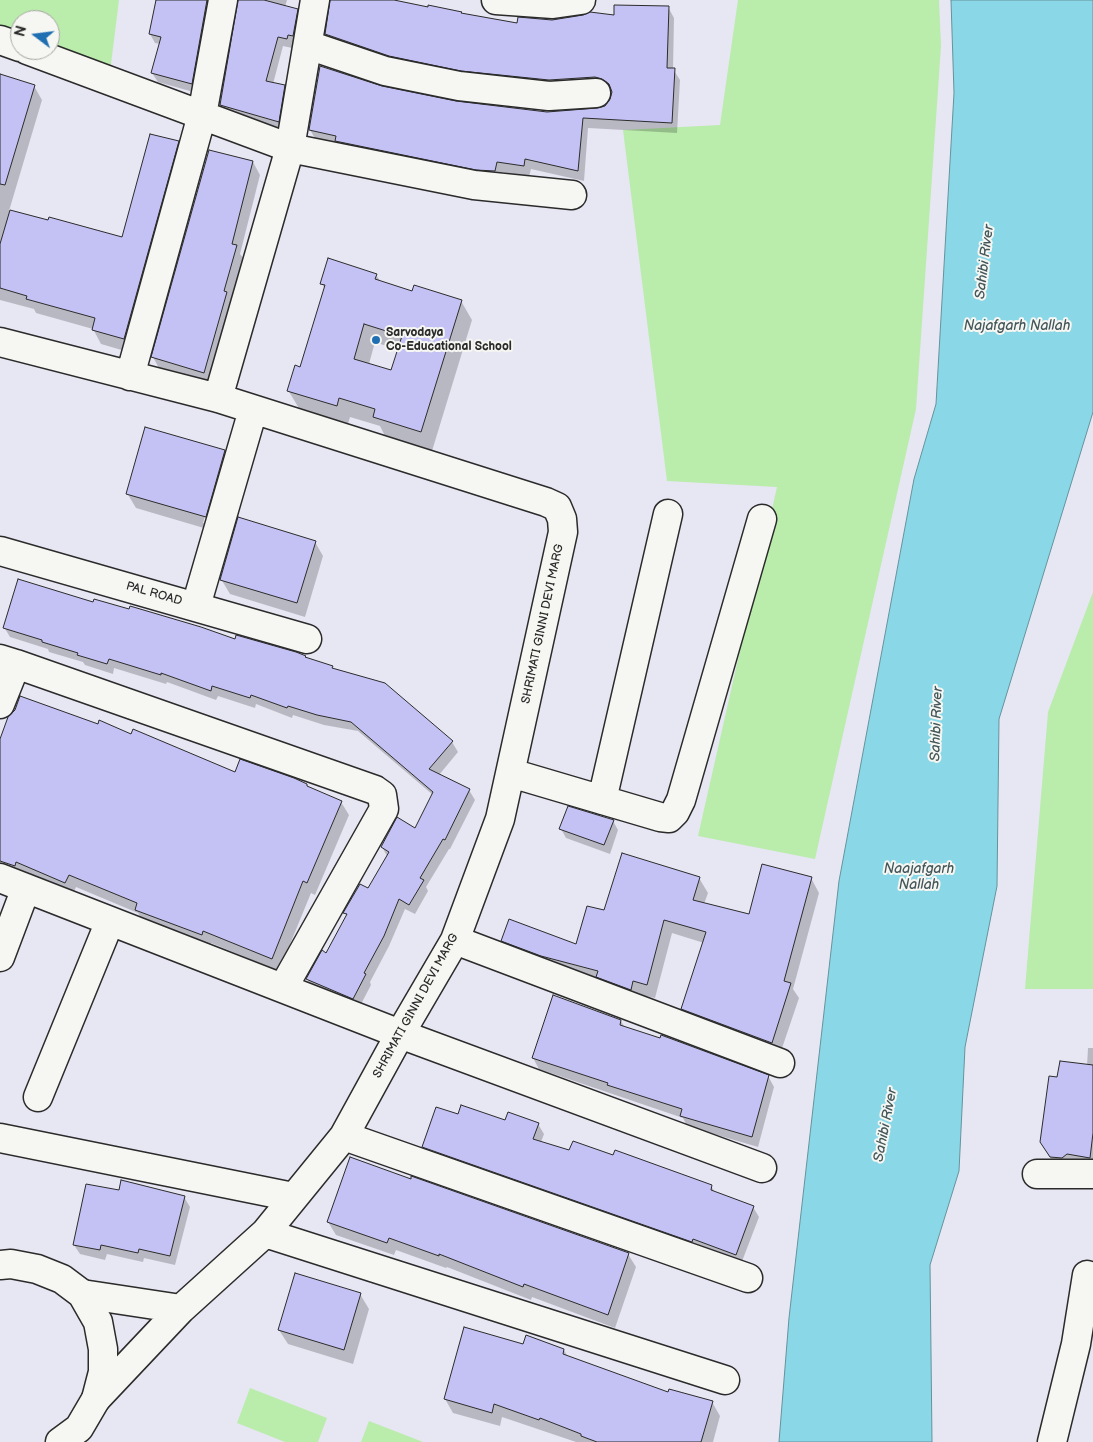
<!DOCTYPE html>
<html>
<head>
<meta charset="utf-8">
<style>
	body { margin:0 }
	#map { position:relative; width:1093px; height:1442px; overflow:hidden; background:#e7e6f3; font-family:"Balsamiq Sans",sans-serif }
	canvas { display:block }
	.north { position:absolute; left:10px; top:10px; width:50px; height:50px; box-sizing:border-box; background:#f6f6f2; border:1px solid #a5a5a2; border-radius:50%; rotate:285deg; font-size:14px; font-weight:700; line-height:20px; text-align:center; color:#2b2b2b }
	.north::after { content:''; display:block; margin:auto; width:18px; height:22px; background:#1f6fb2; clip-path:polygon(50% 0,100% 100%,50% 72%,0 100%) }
</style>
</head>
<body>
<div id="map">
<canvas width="1093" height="1442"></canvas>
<div class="north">N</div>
</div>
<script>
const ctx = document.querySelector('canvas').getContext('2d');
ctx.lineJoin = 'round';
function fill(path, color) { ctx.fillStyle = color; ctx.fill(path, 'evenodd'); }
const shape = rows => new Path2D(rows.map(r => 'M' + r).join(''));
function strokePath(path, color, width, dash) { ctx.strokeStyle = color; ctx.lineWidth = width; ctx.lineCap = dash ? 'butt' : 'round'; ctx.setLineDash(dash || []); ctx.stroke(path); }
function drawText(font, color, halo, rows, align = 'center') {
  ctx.font = font + ' "Balsamiq Sans",sans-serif'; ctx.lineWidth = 4; ctx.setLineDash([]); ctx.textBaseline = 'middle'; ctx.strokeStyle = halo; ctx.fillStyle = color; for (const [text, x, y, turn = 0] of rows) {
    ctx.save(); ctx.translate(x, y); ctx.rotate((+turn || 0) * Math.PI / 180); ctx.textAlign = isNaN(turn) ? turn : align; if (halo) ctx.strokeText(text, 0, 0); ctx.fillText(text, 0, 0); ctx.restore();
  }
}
const green = shape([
	[0,0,119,0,109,80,50,50,50,20,20,20,20,47,0,40],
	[738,0,939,0,941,46,916,409,815,859,698,836,777,487,667,481,623,130,720,125],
	[1093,592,1093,989,1025,989,1048,712],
	[250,1388,327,1418,318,1442,285,1442,237,1423],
	[369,1421,423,1442,361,1442]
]);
const water = shape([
	[951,0,1093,0,1093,412,999,719,997,886,965,1047,959,1171,930,1265,932,1442,779,1442,789,1318,839,881,914,479,936,404,954,93,951,0]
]);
const shadow = shape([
	[156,0,216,0,197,93,158,82,152,73,160,44,155,43,150,34],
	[239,0,287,0,285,7,297,10,302,20,298,45,293,44,292,48,283,46,273,84,284,87,289,96,284,130,227,115,221,105],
	[331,0,376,0,518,25,615,16,668,7,674,18,673,69,680,80,677,133,588,128,584,181,531,169,529,177,502,172,501,182,316,140,310,130,381,88,456,103,547,113,598,110,606,107,611,100,613,92,610,89,602,88,468,81,333,45,326,34],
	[0,76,34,86,42,100,9,211,122,239,178,142,186,157,132,353,101,344,93,329,36,313,34,309,0,300],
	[253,162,260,175,240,254,244,259,212,385,160,370,153,357],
	[376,275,381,282,413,292,461,301,472,320,432,451,385,436,380,426,350,417,348,424,300,410,288,390,301,368,325,289,322,284],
	[375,342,398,350,392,372,369,364],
	[224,451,233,466,214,531,136,508,127,493],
	[221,461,223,461,205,523,203,523],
	[315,542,323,556,305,617,230,594,221,579],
	[94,603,235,641,305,657,307,659,332,668,333,670,385,685,452,742,458,752,439,775,469,790,475,800,450,849,449,849,426,887,428,891,415,914,405,909,389,946,370,982,371,985,359,1008,313,989,307,979,327,954,347,917,345,913,369,889,387,856,382,847,416,830,433,795,358,731,324,725,293,715,292,718,256,704,255,708,218,696,216,700,167,682,166,684,114,668,113,674,85,665,83,662,49,652,48,649,10,637,4,627],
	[99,725,132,735,235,774,307,785,308,788,341,802,349,815,315,895,311,893,279,971,211,943,209,947,144,923,138,913,76,887,72,896,0,870,0,743],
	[613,821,618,830,610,854,566,838,561,829],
	[699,878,708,893,704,904,750,916,811,878,819,893,793,989,799,998,779,1057,690,1023,682,1009,704,943,672,933,655,998,641,995,639,1003,511,955,503,941,577,946,605,912],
	[621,1021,625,1028,768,1076,774,1087,758,1147,687,1126,683,1118,539,1069,533,1058],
	[1088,1048,1093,1048,1093,1183,1057,1170,1041,1142,1058,1079,1087,1066],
	[458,1116,538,1124,544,1134,541,1142,570,1152,711,1186,715,1192,753,1207,759,1217,741,1264,429,1156,423,1147],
	[184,1197,190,1207,175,1265,144,1258,143,1262,107,1254,105,1260,80,1254,74,1245],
	[328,1222,628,1254,636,1267,615,1328,532,1297,531,1300,447,1267,446,1268,396,1250,394,1255,336,1235],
	[360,1294,369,1309,353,1364,288,1344,279,1330],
	[524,1345,564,1350,568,1357,669,1394,712,1402,720,1416,713,1442,576,1442,502,1417,500,1426,453,1413,445,1399]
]);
const building = shape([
	[156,0,207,0,192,84,151,73,161,37,149,34,156,0],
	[238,0,264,0,298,9,293,36,288,35,287,39,278,37,266,81,285,85,279,122,220,105,238,0],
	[330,0,394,0,428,7,428,5,462,12,461,13,517,23,518,17,552,20,583,15,590,12,614,15,614,5,669,6,667,68,675,68,672,123,583,118,578,171,525,159,524,166,497,162,495,171,476,170,335,141,336,136,309,130,320,66,382,86,456,101,547,112,597,108,605,106,610,99,612,92,609,84,602,79,595,77,549,80,461,71,389,56,325,34,330,0],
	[0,74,35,85,5,185,0,184,0,74],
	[150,134,179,141,124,339,92,330,95,318,26,299,27,296,0,288,0,244,10,210,48,220,49,217,122,237,150,134],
	[209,150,253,161,232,244,237,245,224,291,227,292,204,373,151,357,209,150],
	[328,258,377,274,375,279,412,291,414,285,462,300,421,432,373,417,375,409,339,398,337,406,287,391,295,365,300,367,325,285,320,284,328,258],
	[364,324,402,336,391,370,354,359,364,324],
	[145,427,225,450,206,517,126,494,145,427],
	[238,517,316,541,297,603,220,580,238,517],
	[18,579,93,602,94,599,129,609,130,606,201,627,235,639,236,635,296,652,306,656,305,657,333,666,332,668,385,683,453,741,429,769,470,789,445,840,443,839,420,878,424,880,409,905,399,899,384,936,364,973,366,974,353,999,306,979,322,950,326,953,347,914,343,913,360,884,368,888,389,852,381,847,397,817,415,828,433,792,351,722,317,715,288,706,287,708,251,695,250,698,212,686,211,691,161,673,161,675,109,659,107,664,77,655,78,653,42,642,42,640,3,628,18,579],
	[20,696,98,724,99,720,131,734,133,729,235,772,240,759,294,778,307,784,307,786,342,801,307,883,303,881,272,959,203,931,202,935,135,910,137,903,69,875,65,883,16,862,15,866,0,861,0,739,8,717,15,710,20,696],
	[568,806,614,820,604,845,559,829,568,806],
	[622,853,700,877,693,900,749,914,762,864,812,877,784,981,791,983,772,1043,681,1009,706,932,664,920,647,985,633,981,631,990,596,977,598,971,541,956,501,941,509,919,576,944,587,906,604,910,622,853],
	[553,995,621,1020,620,1025,660,1038,661,1035,769,1075,752,1137,680,1116,682,1109,607,1085,608,1083,532,1058,553,995],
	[1060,1061,1093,1065,1093,1133,1090,1158,1067,1154,1062,1158,1050,1157,1040,1142,1049,1076,1057,1077,1060,1061],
	[461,1105,505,1120,508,1112,539,1123,533,1139,569,1150,573,1141,613,1155,615,1150,712,1185,711,1190,754,1206,736,1255,693,1239,692,1242,422,1147,436,1107,458,1114,461,1105],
	[350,1157,411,1179,411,1176,629,1253,608,1315,524,1284,523,1287,439,1254,439,1256,389,1238,387,1243,327,1222,350,1157],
	[121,1180,185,1196,170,1256,139,1249,138,1253,101,1245,100,1250,73,1245,86,1184,119,1190,121,1180],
	[295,1273,361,1293,344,1350,278,1330,295,1273],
	[464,1327,523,1344,526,1335,564,1349,563,1354,668,1392,669,1389,713,1401,701,1442,597,1442,581,1436,581,1434,540,1418,539,1420,494,1404,492,1413,444,1399,464,1327]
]);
const minor = shape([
	[496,0,553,4,581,0],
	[0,40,20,47],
	[308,45,385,71,459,86,549,96,596,93],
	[27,50,290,148,474,185,572,195],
	[0,342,218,398,546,502,557,507,562,519,563,532,500,819,455,940,400,1034,344,1136,265,1233,181,1309,96,1399],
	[130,376,202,115,223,0],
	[218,398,290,148,315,0],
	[0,551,307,639],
	[196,606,253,410],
	[0,659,16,664,0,704],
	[16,664,375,790,382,795,384,809,283,988],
	[511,773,660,817,669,818,675,812,681,800,762,519],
	[602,800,668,514],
	[0,878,400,1034,762,1168],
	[455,940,780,1063],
	[0,957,26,888],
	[38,1097,110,921],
	[344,1136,748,1278],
	[0,1138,293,1197],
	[1037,1174,1093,1174],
	[265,1233,725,1380],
	[82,1294,181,1309],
	[1052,1442,1076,1344,1087,1275]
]);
const tertiary = shape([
	[0,1265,11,1264,37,1269,62,1279,82,1294,98,1322,103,1349,103,1372,96,1399,79,1428,60,1442]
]);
const markers = [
	[376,340,5,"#1f6fb2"]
];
const poiNames = [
	["Sarvodaya",386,333],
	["Co-Educational School",386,347]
];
const streetNames = [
	["PAL ROAD",154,594,16],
	["SHRIMATI GINNI DEVI MARG",543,624,-78],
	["SHRIMATI GINNI DEVI MARG",416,1006,-61]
];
const waterNames = [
	["Sahibi River",985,262,-83],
	["Najafgarh Nallah",1017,326],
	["Sahibi River",937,724,-88],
	["Naajafgarh",919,869],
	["Nallah",919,885],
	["Sahibi River",886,1125,-79]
];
fill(green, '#baecac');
fill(water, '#8ad8e7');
strokePath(water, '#64939c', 1);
fill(shadow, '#0003');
fill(building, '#c4c2f5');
strokePath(building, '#2b2b2b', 1);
strokePath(minor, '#2b2b2b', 31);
strokePath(tertiary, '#2b2b2b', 31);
strokePath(minor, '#f6f6f2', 28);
strokePath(tertiary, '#f6f6f2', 28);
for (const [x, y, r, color] of markers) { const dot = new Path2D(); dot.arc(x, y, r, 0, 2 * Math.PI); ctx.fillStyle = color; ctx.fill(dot); strokePath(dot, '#f6f6f2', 2); }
drawText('bold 12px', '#2b2b2b', '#f6f6f2', poiNames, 'left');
drawText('12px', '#2b2b2b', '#f6f6f2', streetNames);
drawText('italic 14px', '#43565a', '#f6f6f2', waterNames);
</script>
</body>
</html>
